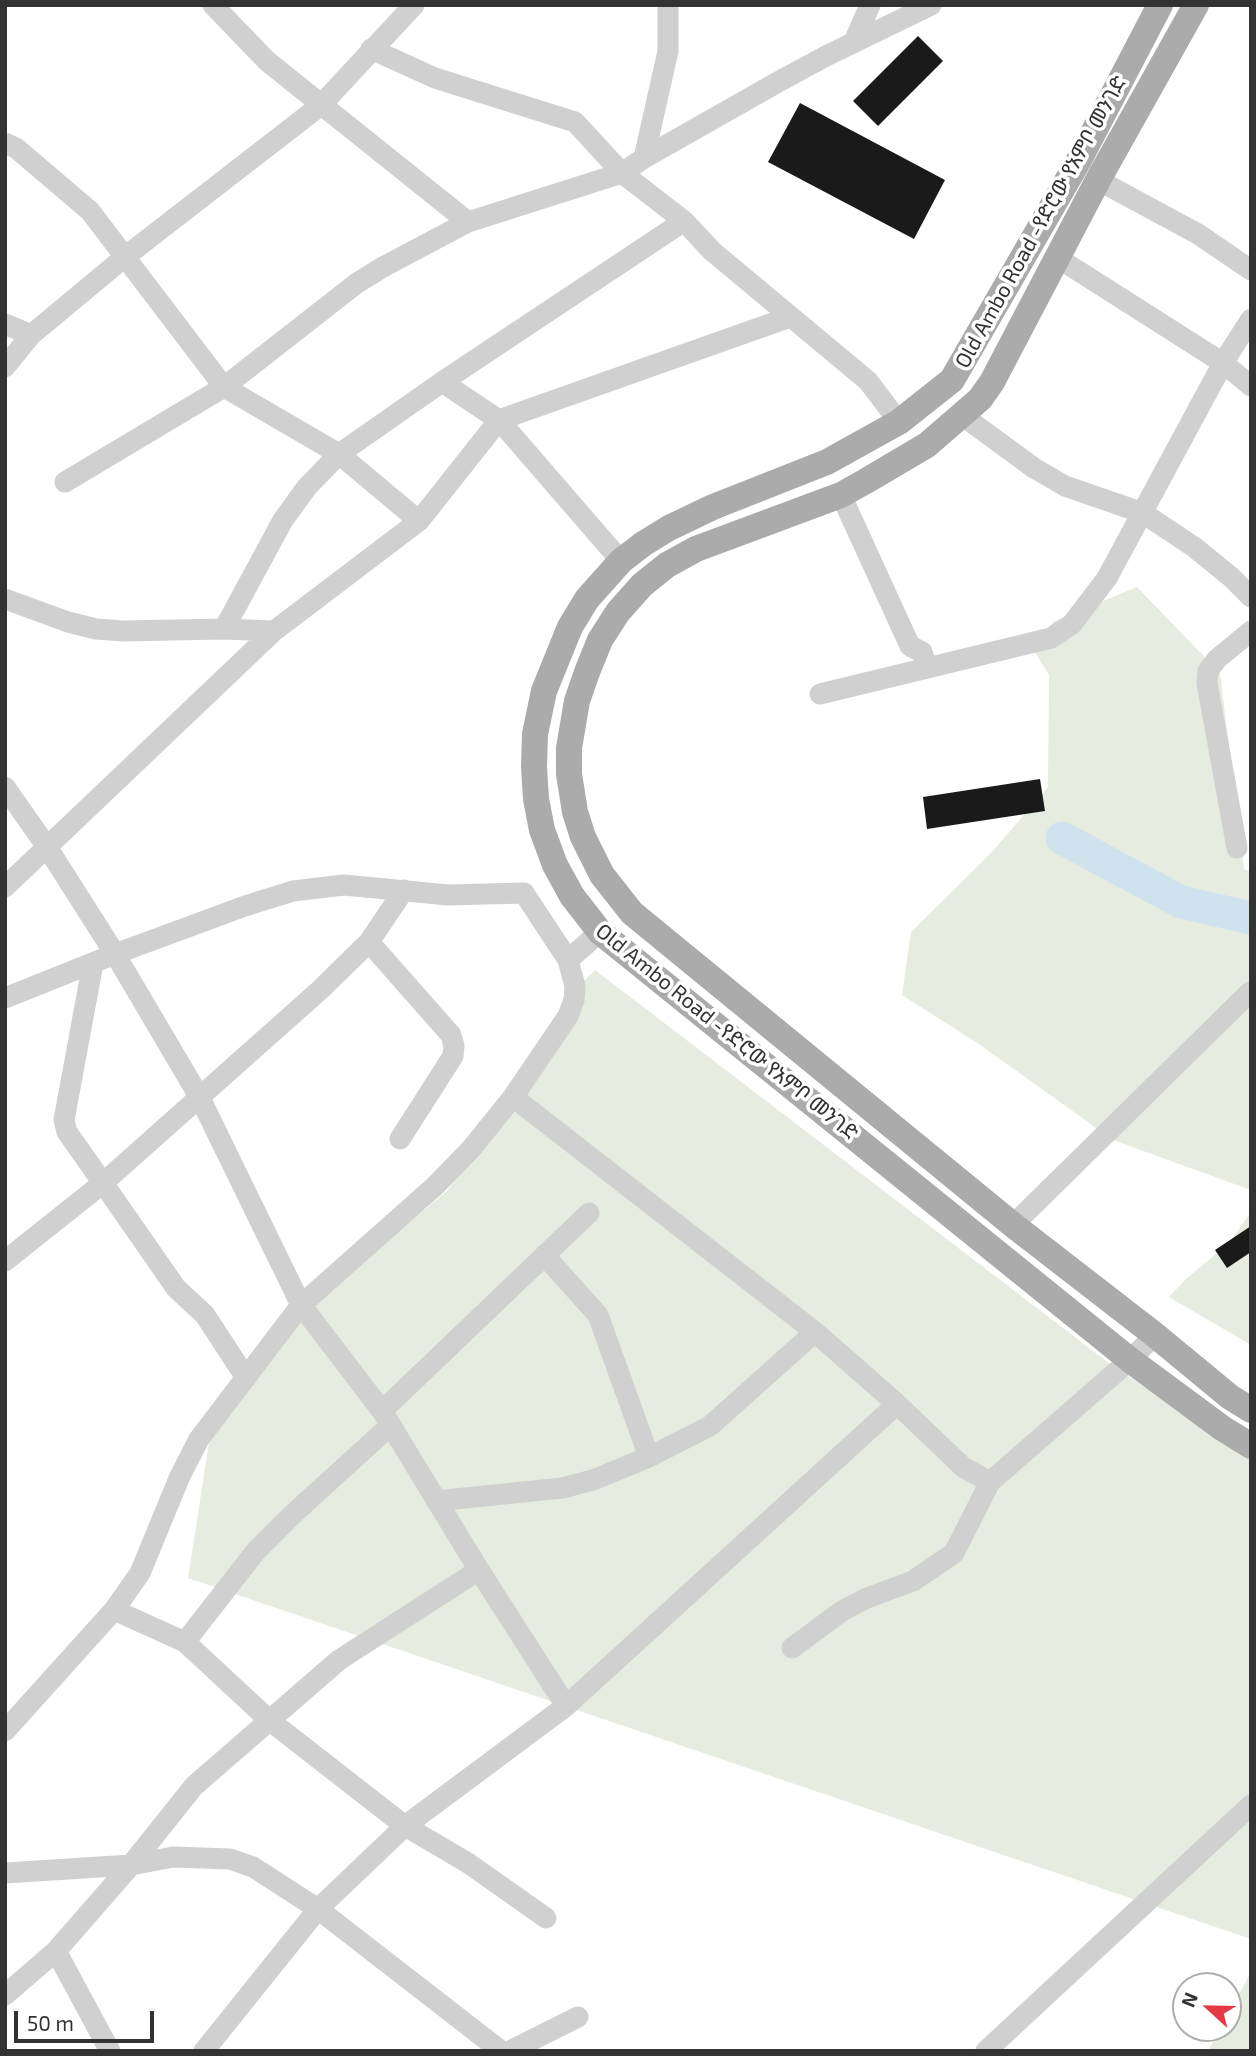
<!DOCTYPE html>
<html>
<head>
<meta charset="utf-8">
<style>
	body { margin:0 }
	#map { position:relative; width:1256px; height:2056px; overflow:hidden; background:#fff; font-family:"Exo 2",sans-serif }
	canvas { display:block }
	.frame { position:absolute; inset:0; border:7px solid #333; pointer-events:none }
	.north { position:absolute; left:1172px; top:1972px; width:70px; height:70px; box-sizing:border-box; background:#fff; border:2px solid #adadad; border-radius:50%; rotate:292deg; font-size:19px; font-weight:700; line-height:28px; text-align:center; color:#333 }
	.north::after { content:''; display:block; margin:auto; width:24px; height:32px; background:#e63946; clip-path:polygon(50% 0,100% 100%,50% 72%,0 100%) }
	.scale { position:absolute; left:14px; top:2011px; width:140px; height:32px; box-sizing:border-box; border:4px solid #333; border-top:0; padding-left:9px; font-size:21px; line-height:24px; white-space:nowrap; color:#333; -webkit-text-stroke:5px #fff; paint-order:stroke }
</style>
</head>
<body>
<div id="map">
<canvas width="1256" height="2056"></canvas>
<div class="frame"></div>
<div class="north">N</div>
<div class="scale">50 m</div>
</div>
<script>
const ctx = document.querySelector('canvas').getContext('2d');
ctx.lineJoin = 'round';
function fill(path, color) { ctx.fillStyle = color; ctx.fill(path, 'evenodd'); }
const shape = rows => new Path2D(rows.map(r => 'M' + r).join(''));
function strokePath(path, color, width, dash) { ctx.strokeStyle = color; ctx.lineWidth = width; ctx.lineCap = dash ? 'butt' : 'round'; ctx.setLineDash(dash || []); ctx.stroke(path); }
function drawText(font, color, halo, rows, align = 'center') {
  ctx.font = font + ' "Exo 2","Noto Sans Ethiopic",sans-serif'; ctx.lineWidth = 7; ctx.setLineDash([]); ctx.textBaseline = 'middle'; ctx.strokeStyle = halo; ctx.fillStyle = color; for (const [text, x, y, turn = 0] of rows) {
    ctx.save(); ctx.translate(x, y); ctx.rotate((+turn || 0) * Math.PI / 180); ctx.textAlign = isNaN(turn) ? turn : align; if (halo) ctx.strokeText(text, 0, 0); ctx.fillText(text, 0, 0); ctx.restore();
  }
}
const green = shape([
	[1137,587,1220,673,1244,869,1251,872,1251,1190,1113,1140,979,1044,902,995,911,932,993,851,1048,787,1049,675,1032,647,1053,622],
	[595,970,1114,1367,1251,1457,1251,1939,188,1578,213,1417,327,1292,447,1191,512,1105,580,985],
	[1251,1212,1251,1345,1169,1297,1187,1278,1229,1243],
	[1251,1972,1251,2051,1208,2051,1221,2028,1228,2028,1228,2014]
]);
const river = shape([
	[1062,838,1181,902,1251,918]
]);
const building = shape([
	[918,36,943,61,878,126,853,101],
	[800,103,945,180,914,239,768,162],
	[1040,779,1045,811,927,829,923,797],
	[1251,1226,1251,1252,1227,1268,1215,1250]
]);
const minor = shape([
	[213,5,267,61,468,222],
	[854,42,870,5],
	[371,49,435,78,575,122,622,173,684,221,712,251,868,381,899,422],
	[5,143,16,148,90,211,224,387,339,454,307,487,283,520,224,629,274,631],
	[644,158,668,51,668,5],
	[1098,180,1198,234,1251,270],
	[1058,258,1223,363,1251,386],
	[5,324,31,335],
	[5,367,31,335,126,256,321,105,414,5],
	[963,416,1034,468,1065,486,1143,513,1194,547,1231,577,1251,597],
	[65,482,224,387,357,283,383,267,468,222,622,173,644,158,778,82,826,56,931,5],
	[841,495,910,646,922,652,927,668],
	[419,521,339,454,442,382],
	[621,561,499,420,442,382,684,221],
	[5,599,68,622,96,629,123,631,224,629],
	[820,694,1051,638,1072,624,1107,578,1223,363,1251,319],
	[5,787,47,847,5,887],
	[1237,848,1207,683,1208,671,1217,659,1251,631],
	[369,942,451,1035,454,1046,453,1056,400,1139],
	[93,963,64,1120,67,1132,103,1183,320,990,369,942,404,890],
	[5,998,115,954,245,906,293,891,344,885,448,895,524,893,568,960],
	[513,1097,815,1332,897,1404,963,1467,990,1482,1130,1360,1155,1335],
	[1013,1225,1250,992],
	[545,1256,598,1315,649,1457],
	[5,1261,103,1183,176,1288,205,1315,246,1378],
	[382,1411,589,1213],
	[436,1501,562,1488,593,1480,649,1457,710,1426,815,1332],
	[479,1570,566,1706],
	[114,1610,185,1642,269,1720,405,1826,468,1863,546,1918],
	[185,1642,256,1551,292,1515,391,1425],
	[792,1648,842,1611,867,1598,913,1581,954,1553,990,1482],
	[5,1731,114,1610,140,1573,180,1476,199,1439,301,1305,435,1186,471,1149,513,1097,568,1016,574,1000,575,986,568,960,600,932],
	[5,1873,131,1865,173,1857,230,1859,253,1867,318,1909,501,2051],
	[5,1995,56,1951],
	[110,2051,56,1951,131,1865,194,1786,339,1660,479,1570,382,1411,301,1305,200,1098,115,954,47,847,274,631,419,521,499,420,790,317],
	[204,2051,318,1909,405,1826,566,1706,897,1404],
	[510,2051,578,2017],
	[986,2051,1251,1805]
]);
const major = shape([
	[1160,5,1079,160,952,380,899,422,827,462,713,507,669,528,643,544,621,561,587,599,570,627,544,691,535,734,534,767,536,799,542,830,555,865,572,896,600,932,1130,1360,1222,1428,1251,1446],
	[1196,5,1098,180,992,382,980,399,927,445,866,481,841,495,696,549,667,565,642,585,618,612,600,640,587,672,577,701,569,748,569,774,575,812,583,837,602,875,632,913,1013,1225,1155,1335,1230,1397,1251,1410]
]);
const streetNames = [
	["Old Ambo Road -የድሮው የአምቦ መንገድ",1041,222,-61],
	["Old Ambo Road -የድሮው የአምቦ መንገድ",727,1032,39]
];
fill(green, '#e6ecdf');
strokePath(river, '#cfe2ee', 33);
fill(building, '#1a1a1a');
strokePath(minor, '#d0d0d0', 21);
strokePath(major, '#ababab', 26);
drawText('21px', '#333', '#fff', streetNames);
</script>
</body>
</html>
